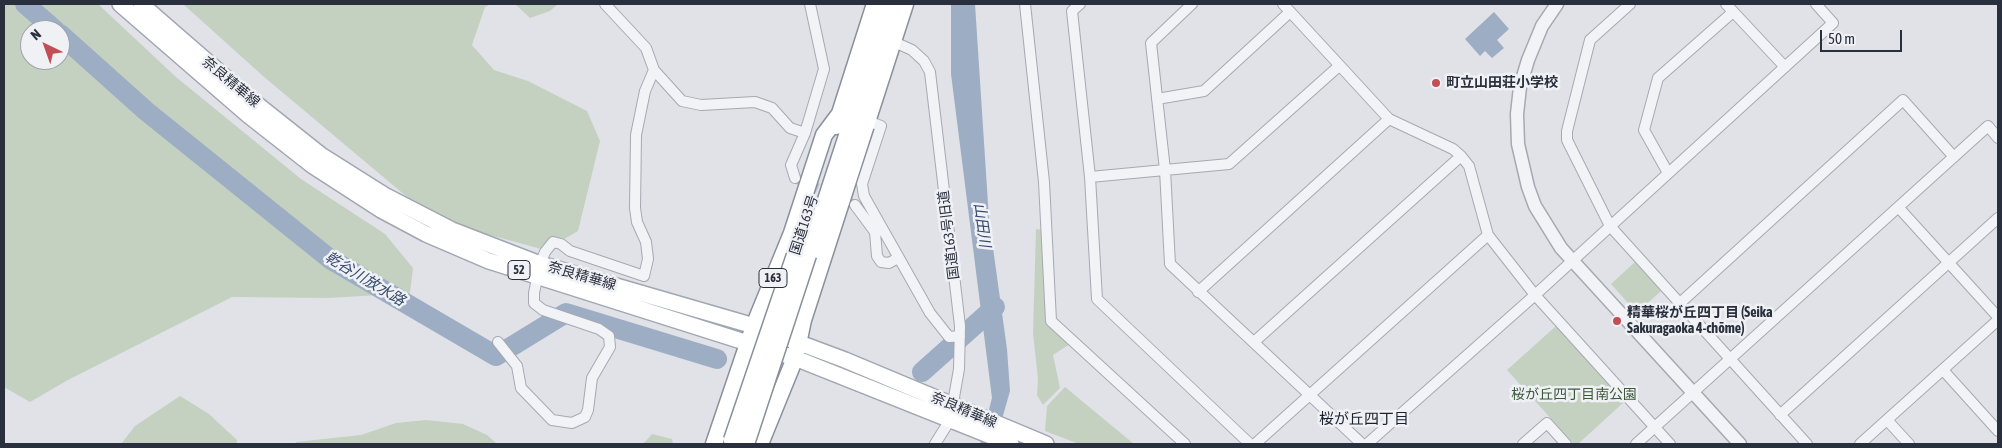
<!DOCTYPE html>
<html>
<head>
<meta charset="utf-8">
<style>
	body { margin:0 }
	#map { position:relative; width:2002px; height:448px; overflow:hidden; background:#e0e2e7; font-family:"Asap Condensed",sans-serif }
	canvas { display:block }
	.frame { position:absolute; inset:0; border:5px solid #2a2f3d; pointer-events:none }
	.north { position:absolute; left:20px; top:20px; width:50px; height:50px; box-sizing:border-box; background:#eff1f5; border:1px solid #a0a3ab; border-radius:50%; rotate:318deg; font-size:14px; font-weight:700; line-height:20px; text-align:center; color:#2a2f3d }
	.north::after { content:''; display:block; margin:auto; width:18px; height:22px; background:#c24f56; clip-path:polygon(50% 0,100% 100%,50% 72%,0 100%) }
	.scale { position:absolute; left:1820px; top:30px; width:82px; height:22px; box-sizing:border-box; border:2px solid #2a2f3d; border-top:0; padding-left:6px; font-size:15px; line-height:18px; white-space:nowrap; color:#2a2f3d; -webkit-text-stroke:4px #eff1f5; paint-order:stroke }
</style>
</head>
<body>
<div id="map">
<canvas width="2002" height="448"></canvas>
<div class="frame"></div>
<div class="north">N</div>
<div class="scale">50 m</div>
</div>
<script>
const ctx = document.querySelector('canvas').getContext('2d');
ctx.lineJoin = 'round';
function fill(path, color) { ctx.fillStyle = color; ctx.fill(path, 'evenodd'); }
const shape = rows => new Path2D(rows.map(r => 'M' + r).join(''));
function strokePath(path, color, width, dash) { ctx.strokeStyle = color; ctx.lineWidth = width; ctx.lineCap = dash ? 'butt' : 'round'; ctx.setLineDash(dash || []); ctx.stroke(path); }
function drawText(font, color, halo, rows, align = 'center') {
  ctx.font = font + ' "Asap Condensed","Noto Sans JP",sans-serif'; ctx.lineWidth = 5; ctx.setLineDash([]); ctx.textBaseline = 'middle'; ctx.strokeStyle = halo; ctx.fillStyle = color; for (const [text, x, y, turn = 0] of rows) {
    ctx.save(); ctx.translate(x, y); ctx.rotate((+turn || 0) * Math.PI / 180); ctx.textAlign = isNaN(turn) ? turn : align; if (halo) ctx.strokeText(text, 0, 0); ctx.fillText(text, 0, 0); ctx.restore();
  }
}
const green = shape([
	[4,4,98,4,176,77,301,179,385,234,413,268,410,293,329,298,232,297,68,380,30,402,4,387],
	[30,30,60,30,60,60,30,60],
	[183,4,491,4,485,7,472,45,494,70,528,81,587,111,600,141,578,231,545,250,464,228,419,207,263,76],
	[515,4,558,4,550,11,530,18],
	[1036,229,1041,230,1047,323,1070,344,1053,355,1060,388,1043,405,1037,395,1038,379,1033,333],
	[1635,262,1661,291,1637,313,1611,284],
	[1556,326,1624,402,1578,444,1574,444,1507,370],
	[1065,387,1134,444,1079,444,1045,431,1047,406],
	[180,396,209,414,237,440,237,444,121,444,135,426],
	[426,420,463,424,487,435,497,444,295,444,296,442,361,435,396,423],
	[652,434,672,439,673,444,643,444]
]);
const water = shape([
	[951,4,975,4,989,219,1007,349,1010,391,995,444,980,444,992,398,951,74],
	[1494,12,1509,29,1497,40,1504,48,1492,58,1485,51,1480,56,1465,39]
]);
const river = shape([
	[25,4,55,30],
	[60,34,146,111,330,259,496,356,566,313,717,359],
	[922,372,995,307]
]);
const minorTunnel = shape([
	[795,178,855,205]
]);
const minor = shape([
	[605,4,646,48,654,70,682,101,701,105,755,102,772,108,790,128,805,133],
	[1025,4,1044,182,1051,321,1185,444],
	[1080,4,1072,11,1090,177,1097,299,1250,444],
	[1192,4,1151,43,1165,170,1170,264,1362,444],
	[1283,4,1389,119,1453,149,1461,156,1469,166,1488,235,1535,295,1670,444],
	[1630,4,1590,40,1567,131,1567,140,1610,226,1807,444],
	[1726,4,1785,67],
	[892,41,912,50,924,61,930,72,960,326,959,369,950,420,935,444],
	[1157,99,1204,91,1290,12],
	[868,121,881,126,862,184,864,196,930,313,949,337,960,336],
	[1668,173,1644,130,1658,78,1733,12],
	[1090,177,1229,164,1339,66],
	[795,178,791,165,805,133,824,69,810,4],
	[855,205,875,232,877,256,881,262,889,263,898,258],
	[1899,208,1998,317],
	[1198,292,1389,119],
	[1679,304,1903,100,1954,157],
	[498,342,517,366,521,388,552,420,572,423,585,417,588,410,592,378,610,347,609,336,599,329,543,310,534,303,534,293,540,264,545,252,553,242,561,244,570,251,644,276,648,259,646,242,637,222,635,208,636,135,645,91,654,70],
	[1254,342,1461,156],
	[1943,370,1998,431],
	[1780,415,1998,218],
	[1887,420,1909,444],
	[1255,444,1488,235],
	[1367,444,1535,295,1833,23,1816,4],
	[1523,444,1547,423,1566,444],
	[1636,444,1988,126,1998,138],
	[1860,444,1998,320]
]);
const tertiary = shape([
	[1557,4,1542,26,1528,60,1520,87,1517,114,1518,144,1528,187,1535,206,1561,248,1740,444]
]);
const primary = shape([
	[120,4,248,115,313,166,381,210,426,234,489,261,795,358,1011,444],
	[141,4,248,97,321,155,386,196,452,230,540,264,754,326,845,360,1046,444]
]);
const trunk = shape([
	[836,126,875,4],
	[808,255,890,4],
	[714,444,754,326,792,233,824,135,839,115],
	[760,444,795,358,803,320,905,4]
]);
const trunkBridge = shape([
	[732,440,796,252],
	[746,444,808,255]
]);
const markers = [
	[1436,83,5,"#c24f56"],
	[1617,321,5,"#c24f56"]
];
const shields = [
	[519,270,22],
	[773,278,28]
];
const shieldNames = [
	["52",519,270],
	["163",773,278]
];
const streetNames = [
	["奈良精華線",231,82,40],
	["国道163号",804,225,-72],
	["国道163号旧道",949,235,-97],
	["奈良精華線",582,276,16],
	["奈良精華線",964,410,23]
];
const poiNames = [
	["町立山田荘小学校",1446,83],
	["精華桜が丘四丁目 (Seika",1627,313],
	["Sakuragaoka 4-chōme)",1627,329]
];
const parkNames = [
	["桜が丘四丁目南公園",1574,395]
];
const waterNames = [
	["山田川",982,225,82],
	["乾谷川放水路",365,279,31]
];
const neighbourhoodNames = [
	["桜が丘四丁目",1364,419]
];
fill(green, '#c4d1c1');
fill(water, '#9dadc4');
strokePath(river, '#9dadc4', 20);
strokePath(minorTunnel, '#bcbec5', 10, [10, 5]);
strokePath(minor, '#a6a9b1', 12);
strokePath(tertiary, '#a6a9b1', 15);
strokePath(primary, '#a0a6b2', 18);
strokePath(trunk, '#888f9d', 19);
strokePath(minor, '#f2f3f6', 10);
strokePath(tertiary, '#f2f3f6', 12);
strokePath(primary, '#fff', 15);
strokePath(trunk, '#fff', 16);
strokePath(trunkBridge, '#888f9d', 19, []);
strokePath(trunkBridge, '#fff', 16);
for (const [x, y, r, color] of markers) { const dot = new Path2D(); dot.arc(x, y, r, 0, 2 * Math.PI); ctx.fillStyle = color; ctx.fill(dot); strokePath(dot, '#eff1f5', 2); }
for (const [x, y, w] of shields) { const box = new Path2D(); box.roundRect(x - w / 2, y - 9.5, w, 19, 4); ctx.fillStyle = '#eff1f5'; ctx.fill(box); strokePath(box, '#2a2f3d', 1); }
drawText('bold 12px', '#2a2f3d', null, shieldNames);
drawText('14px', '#2a2f3d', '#eff1f5', streetNames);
drawText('bold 14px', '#2a2f3d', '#eff1f5', poiNames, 'left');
drawText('14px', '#3b5838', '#eff1f5', parkNames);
drawText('italic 15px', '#374b6e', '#eff1f5', waterNames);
drawText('15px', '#1c202e', '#eff1f5', neighbourhoodNames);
</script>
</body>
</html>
